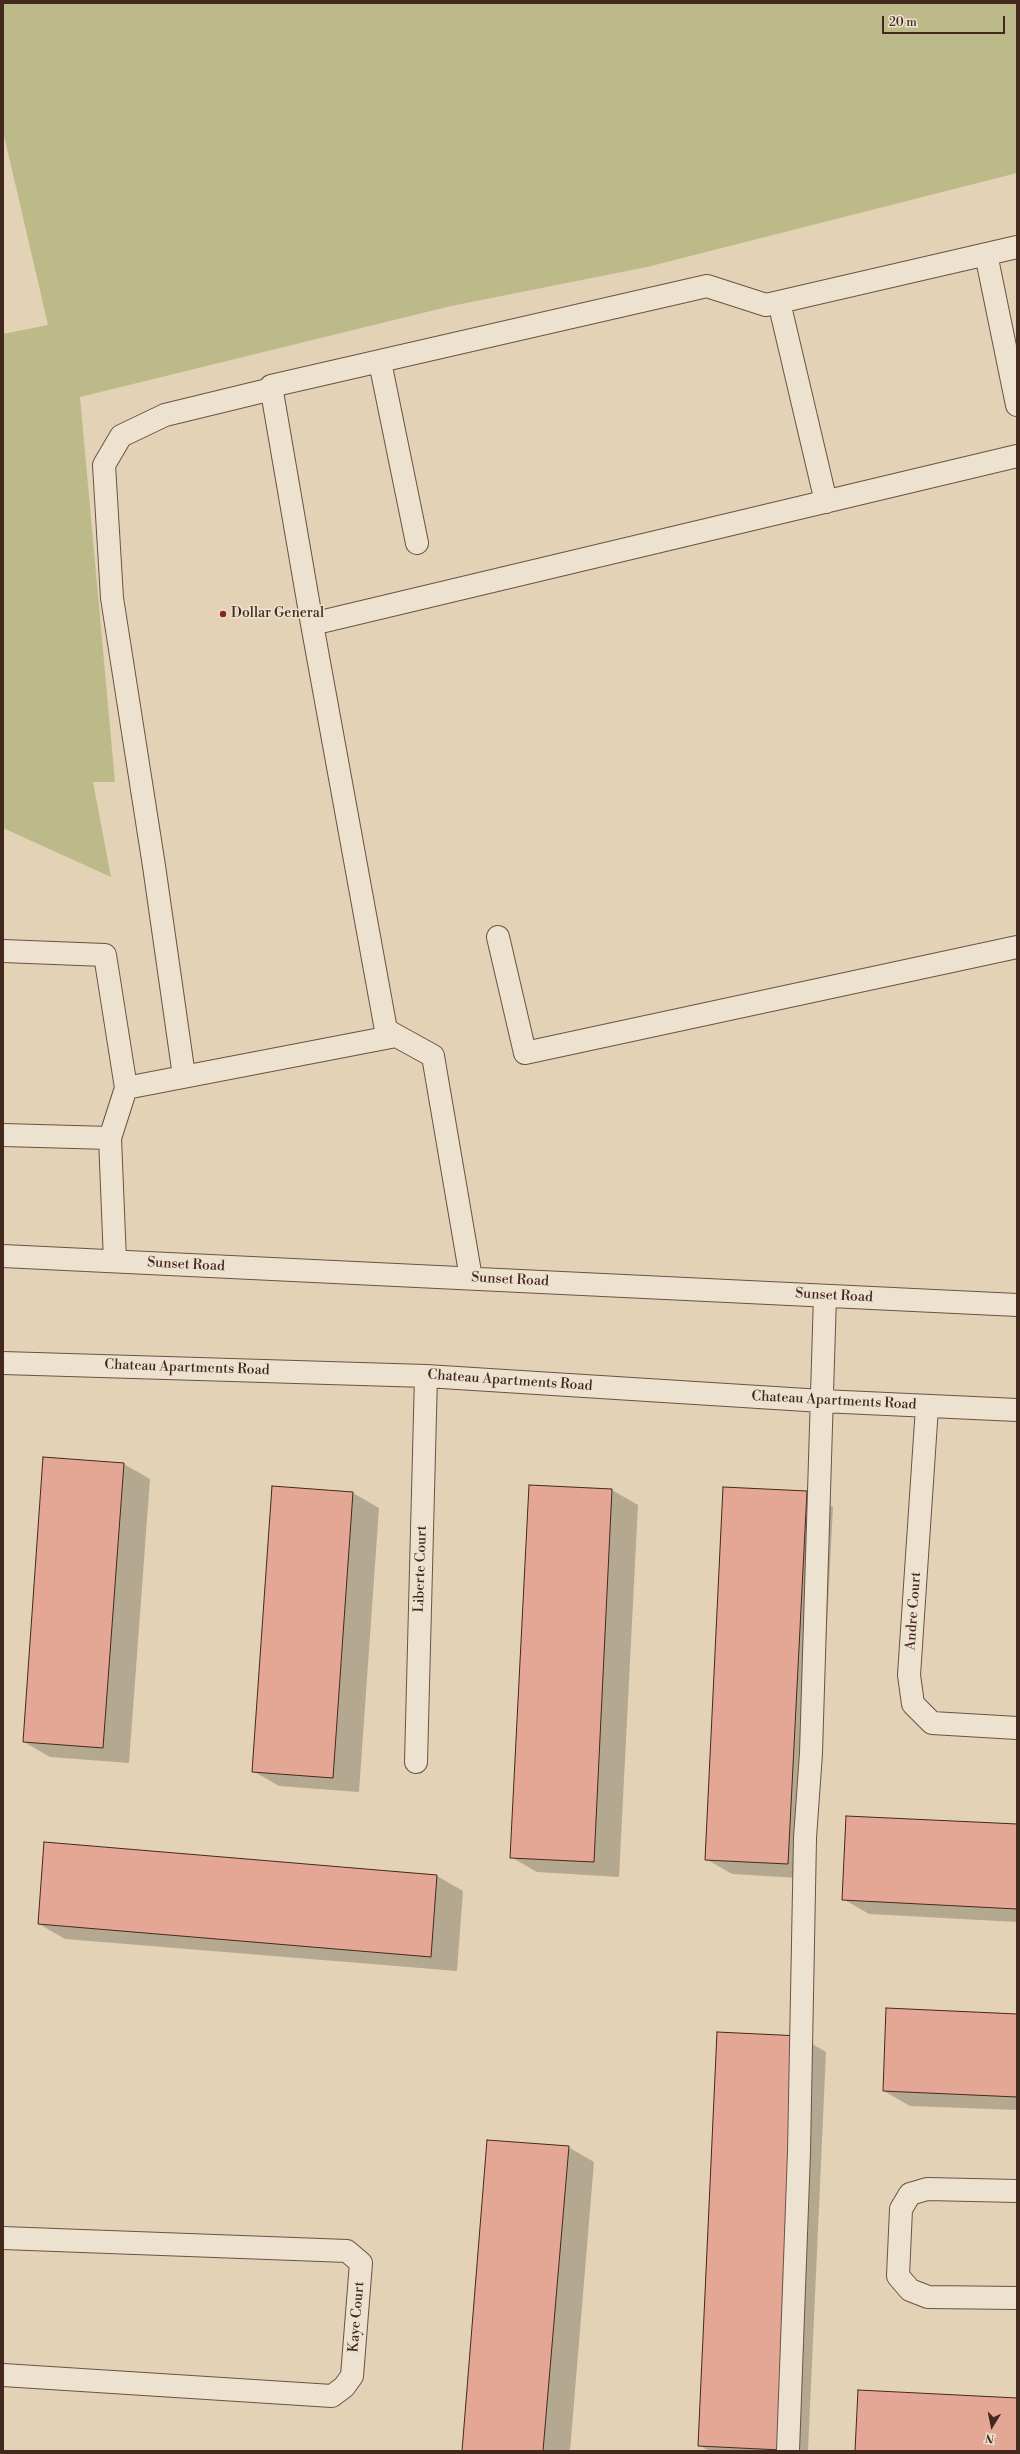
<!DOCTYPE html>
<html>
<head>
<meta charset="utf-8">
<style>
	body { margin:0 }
	#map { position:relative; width:1020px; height:2454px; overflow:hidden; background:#e3d2b6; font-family:"Libre Bodoni",serif }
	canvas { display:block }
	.frame { position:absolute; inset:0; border:4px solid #43281d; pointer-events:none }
	.north { position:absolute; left:972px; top:2406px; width:40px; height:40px; -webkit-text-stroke:3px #ede2d0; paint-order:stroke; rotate:190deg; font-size:11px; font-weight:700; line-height:16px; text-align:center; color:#43281d }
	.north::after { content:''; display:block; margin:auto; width:14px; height:18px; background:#43281d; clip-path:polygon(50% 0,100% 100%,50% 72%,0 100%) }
	.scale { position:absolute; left:882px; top:16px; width:123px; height:18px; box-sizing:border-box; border:2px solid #43281d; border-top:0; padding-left:5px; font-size:12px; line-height:14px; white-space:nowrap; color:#43281d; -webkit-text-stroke:3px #ede2d0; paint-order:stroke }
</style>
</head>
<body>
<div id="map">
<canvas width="1020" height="2454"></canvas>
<div class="frame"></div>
<div class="north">N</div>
<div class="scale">20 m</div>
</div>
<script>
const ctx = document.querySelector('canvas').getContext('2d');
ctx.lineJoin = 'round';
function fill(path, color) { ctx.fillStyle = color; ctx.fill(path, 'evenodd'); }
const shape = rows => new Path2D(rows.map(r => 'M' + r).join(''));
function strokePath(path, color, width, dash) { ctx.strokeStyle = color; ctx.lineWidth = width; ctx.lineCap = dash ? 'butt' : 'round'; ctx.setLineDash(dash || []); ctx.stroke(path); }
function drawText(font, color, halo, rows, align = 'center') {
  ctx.font = font + ' "Libre Bodoni",serif'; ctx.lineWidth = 3; ctx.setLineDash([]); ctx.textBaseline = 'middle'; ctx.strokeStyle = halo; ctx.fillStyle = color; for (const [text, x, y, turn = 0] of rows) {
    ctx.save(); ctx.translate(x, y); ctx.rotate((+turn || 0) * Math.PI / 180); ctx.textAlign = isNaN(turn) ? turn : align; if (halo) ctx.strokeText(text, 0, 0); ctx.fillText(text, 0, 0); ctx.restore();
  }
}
const green = shape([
	[3,3,1017,3,1017,173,647,267,451,306,80,397,115,782,93,782,111,877,3,828,3,334,48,325,3,131]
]);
const shadow = shape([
	[124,1464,150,1479,129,1763,50,1757,24,1742],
	[273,1487,353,1493,379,1508,359,1792,279,1786,253,1771],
	[612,1490,638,1505,619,1877,537,1872,511,1857],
	[807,1492,833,1507,814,1879,732,1874,706,1859],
	[1017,1825,1017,1922,869,1914,843,1899],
	[45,1843,437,1876,463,1891,457,1971,65,1939,39,1924],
	[1017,2015,1017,2110,910,2106,884,2091],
	[800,2037,826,2052,808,2451,709,2451,699,2445],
	[568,2147,594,2162,570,2451,463,2451]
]);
const building = shape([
	[43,1457,124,1463,103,1748,23,1742,43,1457],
	[529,1485,612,1489,594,1862,510,1858,529,1485],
	[272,1486,353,1492,333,1778,252,1772,272,1486],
	[723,1487,807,1491,788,1864,705,1860,723,1487],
	[846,1816,1017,1824,1017,1909,842,1900,846,1816],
	[44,1842,437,1875,431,1957,38,1924,44,1842],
	[886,2008,1017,2014,1017,2097,883,2091,886,2008],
	[717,2032,800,2036,781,2450,698,2446,717,2032],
	[487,2140,569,2146,543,2451,462,2451,487,2140],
	[858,2390,1017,2398,1017,2451,855,2451,858,2390]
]);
const minor = shape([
	[986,254,1017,405],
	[779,302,826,502],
	[380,362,417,543],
	[312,624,271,386,707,286,766,305,1017,247],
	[498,937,525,1053,1017,947],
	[3,951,105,955,126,1088],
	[184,1076,154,866,112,598,104,465,121,436,165,415,272,389],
	[3,1135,110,1138],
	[3,1256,1017,1305],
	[115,1261,110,1138,126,1088,396,1036],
	[471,1278,433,1056,386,1030,312,624,1017,456],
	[3,1363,426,1376,822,1401,1017,1410],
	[927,1407,909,1675,913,1704,932,1723,1017,1728],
	[416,1762,426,1376],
	[1017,2191,927,2189,910,2194,901,2209,898,2276,910,2290,928,2297,1017,2298],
	[3,2238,347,2251,361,2263,352,2376,344,2387,332,2396,3,2375],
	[788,2451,799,2152,805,1838,811,1753,825,1296]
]);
const markers = [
	[223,614,4,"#8f2418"]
];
const poiNames = [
	["Dollar General",231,614]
];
const streetNames = [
	["Sunset Road",186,1265,3],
	["Sunset Road",510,1280,3],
	["Sunset Road",834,1296,3],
	["Chateau Apartments Road",187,1368,2],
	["Chateau Apartments Road",510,1381,4],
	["Chateau Apartments Road",834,1401,3],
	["Liberte Court",421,1569,-88],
	["Andre Court",914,1611,-86],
	["Kaye Court",357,2317,-85]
];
fill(green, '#bbba88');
fill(shadow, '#0003');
fill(building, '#e5a795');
strokePath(building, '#43281d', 1);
strokePath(minor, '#6b5243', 24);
strokePath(minor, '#ede2d0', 22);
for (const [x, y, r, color] of markers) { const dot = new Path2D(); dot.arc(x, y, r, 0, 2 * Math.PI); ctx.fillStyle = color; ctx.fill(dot); strokePath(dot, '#ede2d0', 1.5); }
drawText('14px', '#43281d', '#ede2d0', poiNames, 'left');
drawText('14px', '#43281d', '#ede2d0', streetNames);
</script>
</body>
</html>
